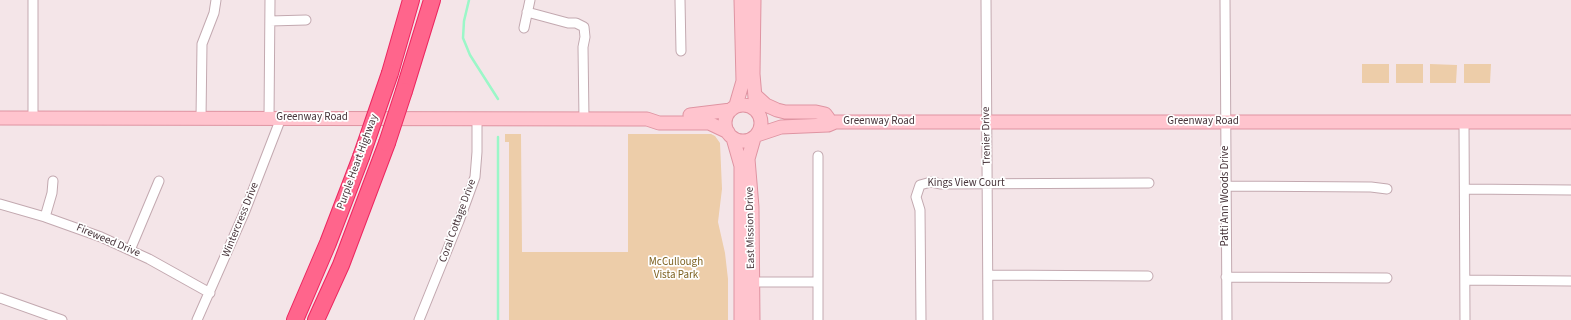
<!DOCTYPE html>
<html>
<head>
<meta charset="utf-8">
<style>
	body { margin:0 }
	canvas { display:block; background:#f4e5e8 }
</style>
</head>
<body>
<canvas width="1571" height="320"></canvas>
<script>
const ctx = document.querySelector('canvas').getContext('2d');
ctx.lineJoin = 'round';
function fill(path, color) { ctx.fillStyle = color; ctx.fill(path, 'evenodd'); }
const shape = rows => new Path2D(rows.map(r => 'M' + r).join(''));
function strokePath(path, color, width, dash) { ctx.strokeStyle = color; ctx.lineWidth = width; ctx.lineCap = dash ? 'butt' : 'round'; ctx.setLineDash(dash || []); ctx.stroke(path); }
function drawText(font, color, halo, rows, align = 'center') {
  ctx.font = font + ' "Source Sans 3",sans-serif'; ctx.lineWidth = 3.5; ctx.setLineDash([]); ctx.textBaseline = 'middle'; ctx.strokeStyle = halo; ctx.fillStyle = color; for (const [text, x, y, turn = 0] of rows) {
    ctx.save(); ctx.translate(x, y); ctx.rotate((+turn || 0) * Math.PI / 180); ctx.textAlign = isNaN(turn) ? turn : align; if (halo) ctx.strokeText(text, 0, 0); ctx.fillText(text, 0, 0); ctx.restore();
  }
}
const green = shape([
	[1362,64,1389,64,1389,83,1362,83],
	[1396,64,1423,64,1423,83,1396,83],
	[1430,64,1457,65,1456,83,1430,83],
	[1464,64,1491,64,1490,83,1464,83],
	[505,134,521,134,522,252,628,252,628,134,711,134,715,136,720,143,722,189,718,222,725,253,728,279,728,320,509,320,509,142,505,142]
]);
const stream = shape([
	[469,0,464,21,463,38,470,55,498,99],
	[498,320,498,137]
]);
const street = shape([
	[33,0,33,118],
	[680,0,681,51],
	[986,0,988,320],
	[1225,0,1227,320],
	[527,12,568,23,576,23,584,27,585,37,583,47,584,119],
	[270,21,306,20],
	[524,28,530,0],
	[201,118,202,44,214,13,216,0],
	[269,118,270,0],
	[1464,123,1465,320],
	[818,156,818,320],
	[1226,186,1371,187,1387,189],
	[1465,189,1571,190],
	[0,204,45,217,101,237,149,259,210,293],
	[45,217,52,193,53,181],
	[130,250,159,181],
	[988,275,1148,276],
	[1226,277,1387,278],
	[1465,280,1571,281],
	[748,282,818,282],
	[0,298,62,320],
	[197,320,245,211,281,118],
	[419,320,459,221,475,177,477,152,477,119],
	[921,320,920,210,916,197,920,185,931,182,941,184,1149,183]
]);
const secondary = shape([
	[754,0,753,74,756,109],
	[755,95,766,105,777,110,785,112,816,112,825,114,828,118],
	'725 123a18 18 0 1 1 36 0a18 18 0 1 1-36 0Z',
	[736,105,743,81,741,0],
	[690,115,731,110],
	[0,118,636,119,647,119,659,123,709,123,728,132],
	[757,135,781,127,828,125,835,122,1571,122],
	[733,138,741,166,741,320],
	[753,320,752,207,748,159,754,138]
]);
const highway = shape([
	[390,73,411,0],
	[404,91,432,0],
	[295,320,328,243,361,157],
	[316,320,341,265,387,143]
]);
const highwayBridge = shape([
	[387,143,404,91],
	[361,157,390,73]
]);
const streetNames = [
	["Greenway Road",312,118],
	["Greenway Road",879,122],
	["Greenway Road",1203,122],
	["Trenier Drive",987,136,-91],
	["Purple Heart Highway",358,162,-70],
	["Kings View Court",966,184],
	["Patti Ann Woods Drive",1226,196,-90],
	["Wintercress Drive",241,220,-68],
	["Coral Cottage Drive",458,221,-70],
	["East Mission Drive",751,228,-91],
	["Fireweed Drive",108,241,23]
];
const parkNames = [
	["McCullough",676,263],
	["Vista Park",676,276]
];
fill(green, '#edcda9');
strokePath(stream, '#9bf7c8', 2.5);
strokePath(street, '#c3a9b0', 11);
strokePath(secondary, '#df94a2', 15);
strokePath(highway, '#ec2760', 18);
strokePath(street, '#fff', 9);
strokePath(secondary, '#ffc4ce', 13);
strokePath(highway, '#ff658c', 16);
strokePath(highwayBridge, '#ec2760', 18, []);
strokePath(highwayBridge, '#ff658c', 16);
drawText('11px', '#47343a', '#fff', streetNames);
drawText('11px', '#7e6221', '#fff', parkNames);
</script>
</body>
</html>
